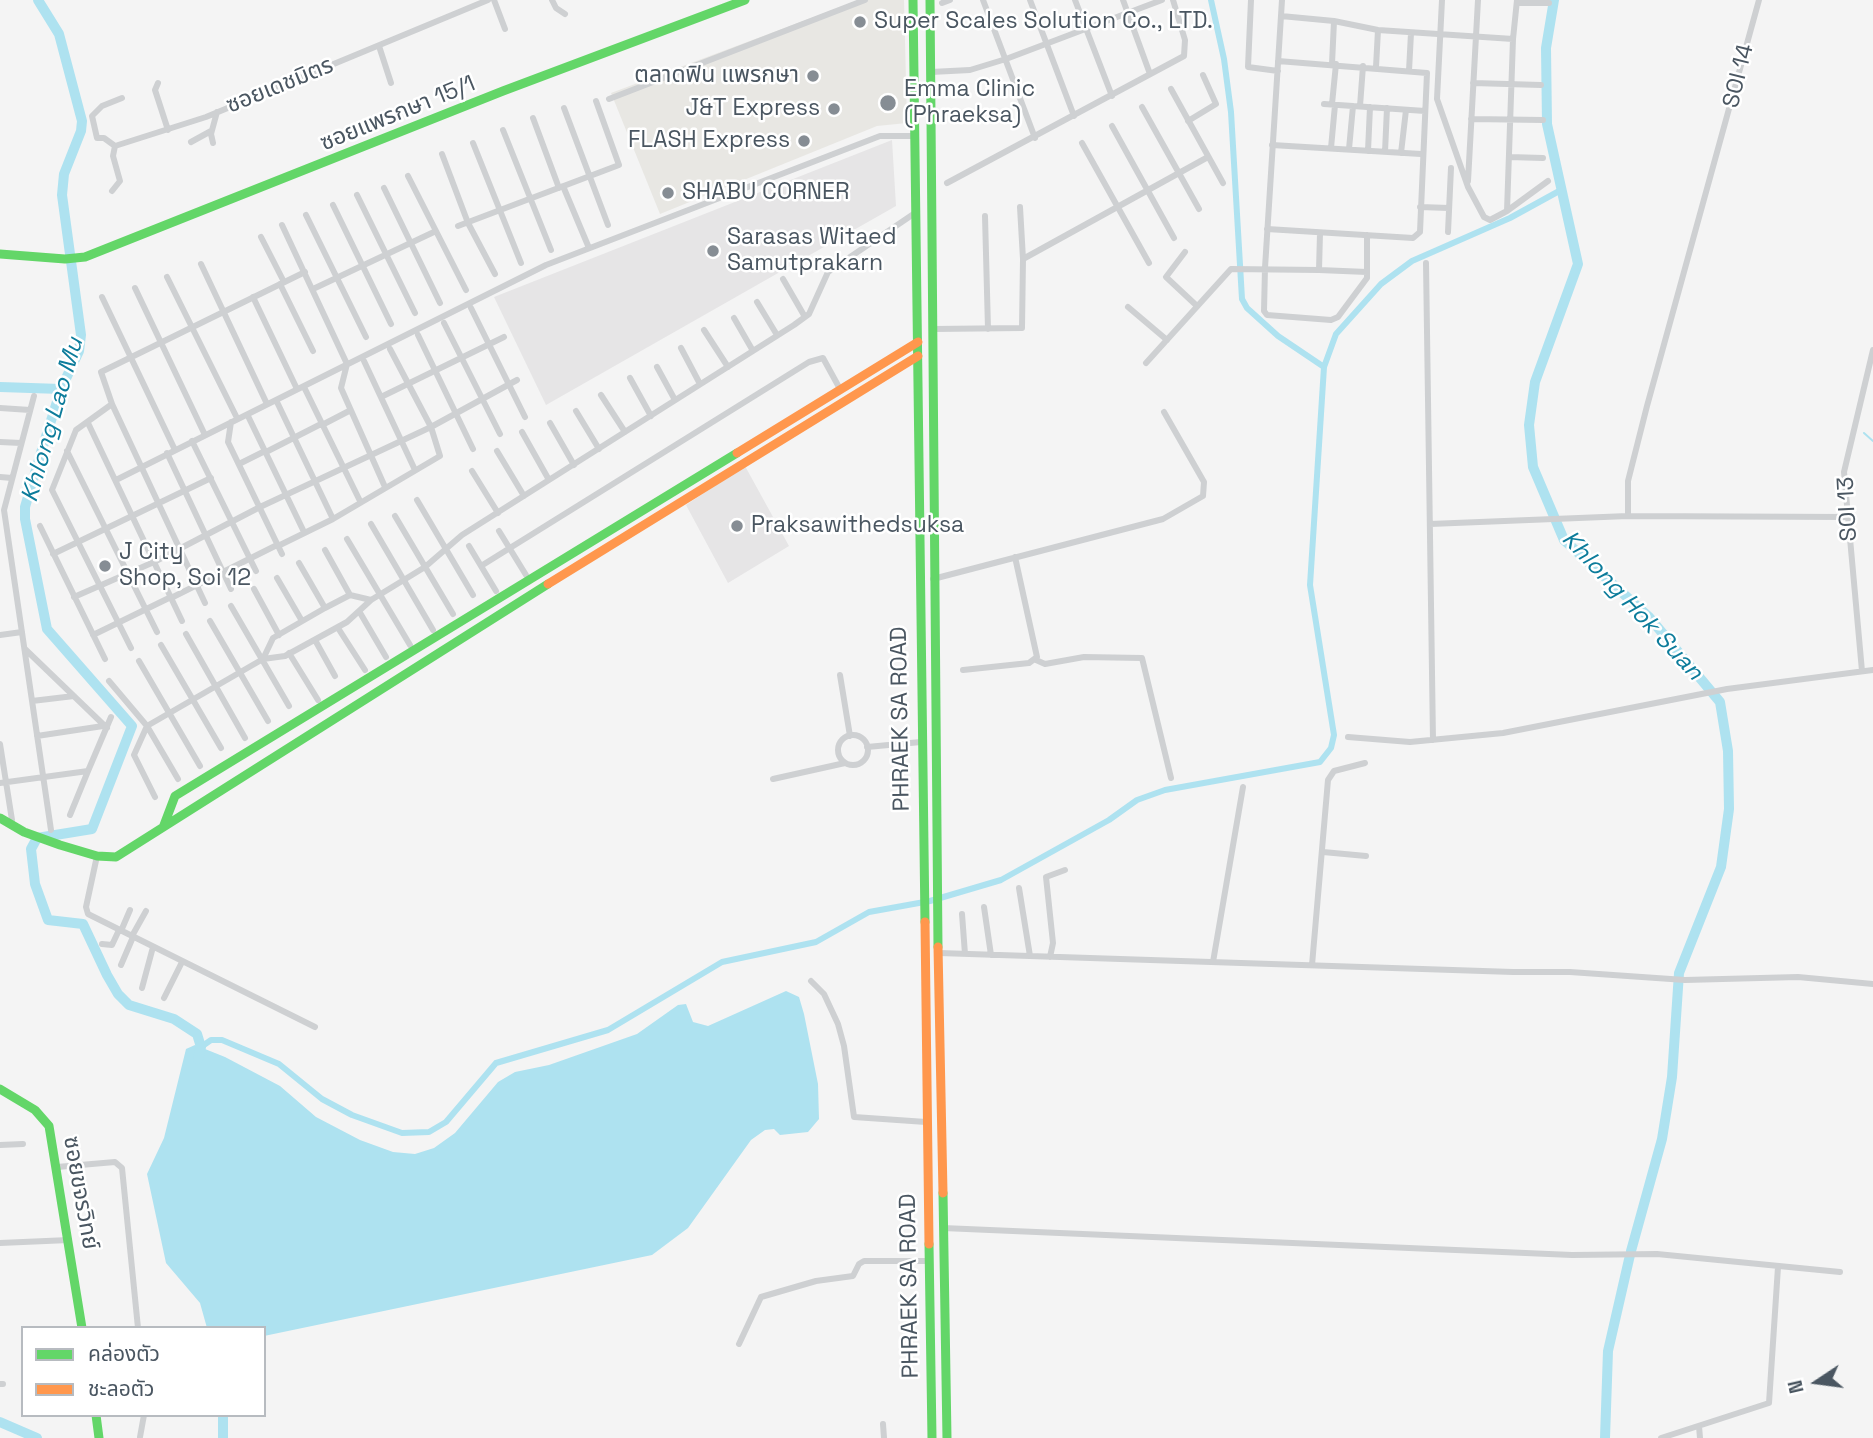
<!DOCTYPE html>
<html>
<head>
<meta charset="utf-8">
<style>
	body { margin:0 }
	#map { position:relative; width:1873px; height:1438px; overflow:hidden; background:#f4f4f4; font-family:"Space Grotesk","Noto Sans Thai",sans-serif }
	canvas { display:block }
	.legend { position:absolute; left:21px; top:1326px; width:245px; height:91px; box-sizing:border-box; background:#fff; border:2px solid #b7bbc0; margin:0; padding:9px 12px; list-style:none; font-size:21px; color:#4a5661 }
	.legend li { display:flex; align-items:center; gap:14px; height:35px }
	.legend b { width:35px; border:2px solid #b7bbc0 }
	.north { position:absolute; left:1782px; top:1347px; width:70px; height:70px; -webkit-text-stroke:5px #fff; paint-order:stroke; rotate:257deg; font-size:19px; font-weight:700; line-height:28px; text-align:center; color:#4a5661 }
	.north::after { content:''; display:block; margin:auto; width:24px; height:32px; background:#4a5661; clip-path:polygon(50% 0,100% 100%,50% 72%,0 100%) }
</style>
</head>
<body>
<div id="map">
<canvas width="1873" height="1438"></canvas>
<ul class="legend">
<li><b style="height:9px;background:#63d668"></b>คล่องตัว</li>
<li><b style="height:9px;background:#ff974d"></b>ชะลอตัว</li>
</ul>
<div class="north">N</div>
</div>
<script>
const ctx = document.querySelector('canvas').getContext('2d');
ctx.lineJoin = 'round';
function fill(path, color) { ctx.fillStyle = color; ctx.fill(path, 'evenodd'); }
const shape = rows => new Path2D(rows.map(r => 'M' + r).join(''));
function strokePath(path, color, width, dash) { ctx.strokeStyle = color; ctx.lineWidth = width; ctx.lineCap = dash ? 'butt' : 'round'; ctx.setLineDash(dash || []); ctx.stroke(path); }
function drawText(font, color, halo, rows, align = 'center') {
  ctx.font = font + ' "Space Grotesk","Noto Sans Thai",sans-serif'; ctx.lineWidth = 5; ctx.setLineDash([]); ctx.textBaseline = 'middle'; ctx.strokeStyle = halo; ctx.fillStyle = color; for (const [text, x, y, turn = 0] of rows) {
    ctx.save(); ctx.translate(x, y); ctx.rotate((+turn || 0) * Math.PI / 180); ctx.textAlign = isNaN(turn) ? turn : align; if (halo) ctx.strokeText(text, 0, 0); ctx.fillText(text, 0, 0); ctx.restore();
  }
}
const commercial = shape([
	[859,0,904,0,907,123,877,126,660,214,611,93]
]);
const education = shape([
	[892,140,896,206,546,405,494,297],
	[745,466,789,546,728,583,686,505]
]);
const water = shape([
	[786,991,799,997,804,1014,818,1084,819,1119,808,1132,780,1135,774,1129,765,1130,751,1140,688,1228,652,1255,264,1336,264,1328,207,1328,200,1303,166,1263,147,1174,164,1138,186,1049,195,1045,225,1057,280,1086,316,1117,360,1140,393,1152,415,1154,434,1148,455,1133,498,1082,515,1072,549,1065,637,1034,678,1005,686,1004,693,1022,708,1026]
]);
const stream = shape([
	[1864,433,1873,441]
]);
const canal = shape([
	[1211,0,1224,59,1231,112,1242,299,1247,308,1278,336,1324,367],
	[201,1047,211,1040,222,1040,279,1064,322,1099,352,1115,402,1133,429,1132,446,1122,496,1063,608,1030,722,962,816,942,869,912,930,901,1001,880,1109,820,1137,800,1165,790,1320,762,1331,748,1334,735,1310,585,1324,367,1336,334,1381,284,1412,261,1510,218,1561,190]
]);
const river = shape([
	[38,0,59,34,82,121,81,131,64,174,62,195,81,335,79,351,61,389,43,446,25,507,25,519,47,629,132,726,92,829,37,838,31,849,35,884,48,920,83,924,107,975,118,994,129,1005,174,1019,197,1034,201,1047,198,1059],
	[1554,0,1546,48,1547,124,1578,264,1535,382,1529,425,1533,467,1564,540,1649,617,1720,702,1728,751,1729,809,1721,867,1679,973,1672,1077,1662,1139,1631,1251],
	[0,387,61,389],
	[0,1422,37,1438],
	[223,1438,223,1415],
	[1605,1438,1608,1351,1630,1255]
]);
const street = shape([
	[494,0,505,29],
	[552,0,556,8,565,14],
	[983,0,1035,138],
	[1030,0,1074,116],
	[1075,0,1112,96],
	[1123,0,1150,74],
	[1251,0,1248,67,1278,71],
	[1282,0,1265,268,1264,311,1267,315,1331,320,1338,317,1367,278,1367,235],
	[1442,0,1437,99,1468,187,1484,217,1490,220,1507,211,1548,181],
	[942,3,950,0],
	[1517,3,1549,3],
	[1281,16,1334,21,1378,30,1513,39],
	[379,46,391,83],
	[1332,64,1334,21],
	[1376,67,1378,30],
	[1409,71,1411,33],
	[931,72,970,70,1006,59,1162,0],
	[158,83,155,90,168,130],
	[1473,83,1541,85],
	[1171,89,1223,183],
	[609,99,865,0],
	[1324,104,1425,111],
	[1332,104,1336,64],
	[1360,106,1363,66],
	[1142,107,1199,209],
	[564,108,608,225],
	[533,118,559,188],
	[1471,119,1543,120],
	[1188,121,1216,104,1203,75],
	[1112,126,1174,238],
	[503,130,551,250],
	[191,142,211,131],
	[213,143,211,134,217,112],
	[473,143,521,263],
	[1082,143,1149,263],
	[1272,145,1421,154],
	[115,146,104,138,97,138,92,116,102,106,122,98],
	[1331,148,1335,105],
	[1349,149,1353,106],
	[1368,151,1370,107],
	[1385,152,1387,108],
	[1401,153,1406,110],
	[442,154,468,223,495,274],
	[1509,157,1543,158],
	[408,176,466,290],
	[1468,181,1478,0],
	[947,183,1184,56,1185,40,1173,0],
	[563,186,589,248],
	[384,188,440,303],
	[112,191,120,181,113,156,115,146,206,117,488,0],
	[357,195,415,313],
	[333,205,391,324],
	[1020,207,1023,259],
	[1420,207,1449,208],
	[1507,211,1513,39,1517,0],
	[306,215,366,337],
	[985,216,988,329],
	[282,225,347,364,341,388,385,487],
	[458,226,619,165,596,101],
	[1267,229,1413,238,1420,232,1427,73,1278,61],
	[1448,232,1451,168],
	[261,237,284,282],
	[1185,252,1166,277,1197,306],
	[1426,263,1433,740],
	[201,264,267,404],
	[1319,270,1367,272],
	[167,277,237,418],
	[783,279,805,317],
	[280,284,313,351],
	[135,288,205,435],
	[313,289,436,231],
	[102,297,175,450],
	[253,297,297,389],
	[757,302,777,335],
	[1128,307,1167,340],
	[471,308,525,417],
	[734,318,753,351],
	[444,323,500,434],
	[934,329,1022,328,1023,259,1208,157],
	[704,330,728,367],
	[418,335,473,449],
	[681,348,700,384],
	[364,361,415,470],
	[1146,363,1231,269,1319,270,1320,233],
	[657,367,675,400],
	[630,378,651,416],
	[305,389,360,501],
	[601,395,625,432],
	[34,396,4,510,51,830],
	[381,397,504,337],
	[277,402,333,519],
	[112,404,76,430,52,490,131,648],
	[0,408,30,410],
	[576,411,599,449],
	[248,416,304,532],
	[231,422,228,442,282,554],
	[88,423,182,621],
	[550,423,574,465],
	[322,425,349,411],
	[522,432,549,480],
	[192,441,256,571],
	[0,442,21,443],
	[67,451,157,632],
	[497,451,524,496],
	[266,452,321,424],
	[167,453,231,589],
	[239,464,265,451],
	[472,471,498,513],
	[0,477,12,478],
	[116,480,546,265,880,136,914,136],
	[417,500,473,595],
	[395,516,453,614],
	[1628,516,1628,481,1647,406,1759,0],
	[371,524,433,630],
	[1430,524,1628,516,1846,517],
	[40,526,105,659],
	[499,531,526,575],
	[347,539,410,645],
	[278,546,333,519,440,456,431,427,390,349],
	[469,546,496,591],
	[325,550,350,595],
	[53,554,211,478],
	[299,563,325,608],
	[481,566,809,362,823,358,840,389],
	[277,578,302,621],
	[933,579,1163,519,1203,496,1204,482,1164,412],
	[254,589,279,635],
	[74,597,154,562,260,507,431,427,517,380],
	[171,598,277,545],
	[205,603,112,404,101,372,305,272],
	[231,606,289,706],
	[359,611,386,657],
	[210,621,268,721],
	[338,628,365,670],
	[186,634,245,738],
	[0,635,22,632],
	[93,635,171,597],
	[315,640,335,676],
	[161,645,221,748],
	[25,649,107,728],
	[289,653,318,700],
	[263,659,273,638,325,608,350,595,371,600],
	[1036,660,1045,664,1084,657,1142,658,1171,778],
	[139,661,200,766],
	[963,670,1029,663,1037,657,1015,557],
	[1862,671,1844,472,1873,350],
	[840,675,850,736],
	[109,681,147,726,178,779],
	[32,701,74,696],
	'838 750a15 15 0 1 1 30 0a15 15 0 1 1-30 0Z',
	[37,736,103,726],
	[1348,737,1410,742,1503,733,1727,689,1873,670],
	[0,744,12,820],
	[867,747,921,742],
	[773,779,845,763],
	[0,783,88,771,111,717],
	[155,797,134,755,147,726,263,659,285,656,347,622,371,600,425,567,462,535,794,325,809,314,828,272,915,213],
	[70,815,88,771],
	[1323,852,1366,856],
	[97,856,86,907,88,914,315,1027],
	[1019,888,1030,956],
	[984,907,991,955],
	[962,914,965,954],
	[121,931,130,910],
	[132,936,146,911],
	[102,944,112,945,119,930],
	[939,953,1513,972,1570,972,1685,980,1798,977,1873,984],
	[1050,957,1053,943,1046,877,1065,870],
	[1213,962,1243,787],
	[121,965,133,937],
	[1312,965,1328,780,1334,771,1365,763],
	[811,981,824,994,838,1024,844,1046,854,1117,926,1122],
	[142,988,153,947],
	[164,998,182,962],
	[0,1145,23,1144],
	[57,1167,115,1162,122,1168,138,1328],
	[943,1228,1572,1255,1657,1254,1840,1272],
	[0,1243,69,1240],
	[739,1344,761,1297,816,1281,853,1276,859,1264,864,1261,929,1261],
	[0,1384,3,1384],
	[883,1424,884,1438],
	[1699,1426,1700,1438],
	[140,1437,144,1415],
	[1661,1438,1769,1403,1778,1267]
]);
const fast = shape([
	[913,0,925,922],
	[930,0,938,947],
	[0,254,65,259,85,257,503,91,745,0],
	[0,818,24,832,60,845,97,856,116,857,548,584],
	[164,825,175,796,737,453],
	[0,1089,35,1110,49,1126,82,1328],
	[943,1193,947,1438],
	[929,1244,932,1438],
	[96,1415,99,1438]
]);
const slow = shape([
	[737,453,918,342],
	[548,584,918,356],
	[925,922,929,1244],
	[938,947,943,1193]
]);
const markers = [
	[860,22,7,"#868d94"],
	[813,76,7,"#868d94"],
	[888,103,9,"#868d94"],
	[834,109,7,"#868d94"],
	[804,141,7,"#868d94"],
	[668,193,7,"#868d94"],
	[713,251,7,"#868d94"],
	[737,526,7,"#868d94"],
	[105,566,7,"#868d94"]
];
const poiNames = [
	["Super Scales Solution Co., LTD.",874,22],
	["ตลาดฟิน แพรกษา",799,76,"right"],
	["Emma Clinic",904,90],
	["(Phraeksa)",904,116],
	["J&T Express",820,109,"right"],
	["FLASH Express",790,141,"right"],
	["SHABU CORNER",682,193],
	["Sarasas Witaed",727,238],
	["Samutprakarn",727,264],
	["Praksawithedsuksa",751,526],
	["J City",119,553],
	["Shop, Soi 12",119,579]
];
const streetNames = [
	["SOI 14",1739,76,-76],
	["ซอยเดชมิตร",280,86,-22],
	["ซอยแพรกษา 15/1",398,114,-22],
	["SOI 13",1848,509,-93],
	["PHRAEK SA ROAD",901,719,-91],
	["ซอยขจรวิทย์",80,1193,80],
	["PHRAEK SA ROAD",910,1286,-91]
];
const waterNames = [
	["Khlong Lao Mu",53,420,-74],
	["Khlong Hok Suan",1632,606,47]
];
fill(commercial, '#e8e7e3');
fill(education, '#e6e5e6');
fill(water, '#aee2f0');
strokePath(stream, '#aee2f0', 2);
strokePath(canal, '#aee2f0', 6);
strokePath(river, '#aee2f0', 10);
strokePath(street, '#ced0d2', 6);
strokePath(fast, '#63d668', 9);
strokePath(slow, '#ff974d', 9);
for (const [x, y, r, color] of markers) { const dot = new Path2D(); dot.arc(x, y, r, 0, 2 * Math.PI); ctx.fillStyle = color; ctx.fill(dot); strokePath(dot, '#fff', 2.5); }
drawText('23px', '#4a5661', '#fff', poiNames, 'left');
drawText('23px', '#4a5661', '#fff', streetNames);
drawText('italic 24px', '#0c7c9b', '#fff', waterNames);
</script>
</body>
</html>
